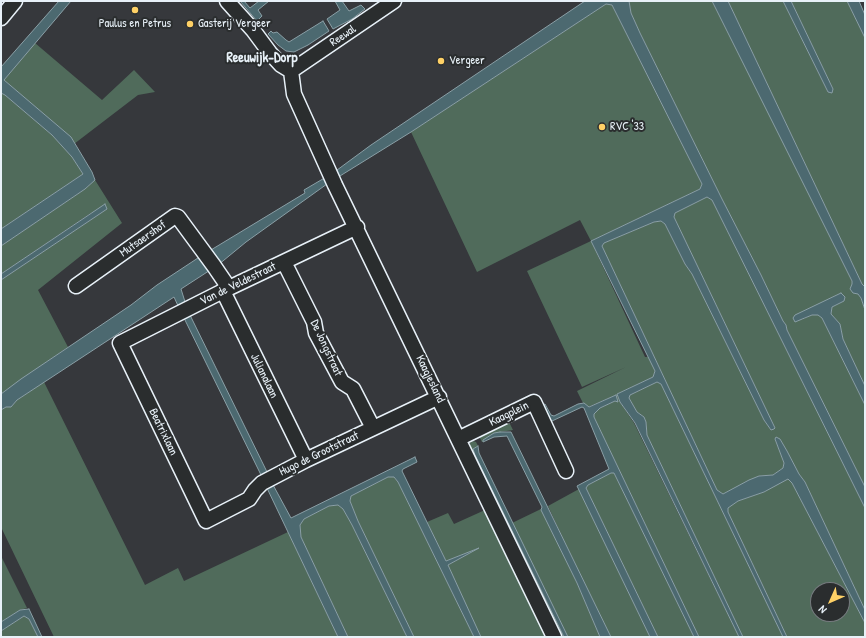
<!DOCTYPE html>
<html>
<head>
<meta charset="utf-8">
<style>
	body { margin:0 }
	#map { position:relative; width:866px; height:638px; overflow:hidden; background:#36383c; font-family:"Patrick Hand",sans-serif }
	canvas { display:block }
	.frame { position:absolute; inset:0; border:2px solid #e8f1f8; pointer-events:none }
	.north { position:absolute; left:810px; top:582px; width:40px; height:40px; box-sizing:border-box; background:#2a2d2e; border:1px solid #767b7f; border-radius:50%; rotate:225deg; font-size:11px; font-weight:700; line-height:16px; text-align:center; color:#e8f1f8 }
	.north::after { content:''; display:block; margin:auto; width:14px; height:18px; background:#ffd166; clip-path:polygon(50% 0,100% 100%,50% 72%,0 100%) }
</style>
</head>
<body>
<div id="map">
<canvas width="866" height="638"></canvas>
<div class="frame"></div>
<div class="north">N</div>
</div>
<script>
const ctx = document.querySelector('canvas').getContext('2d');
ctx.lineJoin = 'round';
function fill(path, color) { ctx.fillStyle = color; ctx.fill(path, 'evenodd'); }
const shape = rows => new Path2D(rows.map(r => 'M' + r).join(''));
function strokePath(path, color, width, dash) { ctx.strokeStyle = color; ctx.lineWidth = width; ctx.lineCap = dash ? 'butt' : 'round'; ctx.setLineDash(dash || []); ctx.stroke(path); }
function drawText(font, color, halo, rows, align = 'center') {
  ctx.font = font + ' "Patrick Hand",sans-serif'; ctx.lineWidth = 4; ctx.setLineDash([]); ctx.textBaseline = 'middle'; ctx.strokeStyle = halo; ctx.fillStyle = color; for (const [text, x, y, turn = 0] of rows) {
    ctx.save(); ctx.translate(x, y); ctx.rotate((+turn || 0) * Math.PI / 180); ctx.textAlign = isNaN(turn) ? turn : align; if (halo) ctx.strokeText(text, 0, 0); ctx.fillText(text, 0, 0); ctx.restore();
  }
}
const green = shape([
	[629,1,712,1,766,107,852,281,852,284,861,298,865,310,865,386,843,339,840,324,831,314,832,307,844,301,845,297,841,293,829,299,801,320,812,315,818,314,822,318,865,405,865,487,787,330,786,325,783,321,761,275,722,199,640,33,631,13],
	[728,1,783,1,828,92,833,89,791,1,847,1,865,38,865,287,862,284],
	[606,4,612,5,702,184,700,189,591,241,645,357,649,357,655,371,653,377,617,394,620,402,634,423,739,637,699,637,594,417,594,414,596,410,615,401,616,395,588,407,583,403,577,391,626,367,582,387,527,271,591,241,580,220,477,272,411,132],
	[35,43,102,100,134,70,155,92,138,95,74,144,70,137,4,80],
	[1,93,5,95,52,135,72,157,83,174,1,229],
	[95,180,122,223,38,290,68,347,1,394,1,280,107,209,91,213,1,274,1,246,85,189],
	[707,197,712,200,865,508,865,610,805,482,799,474,787,451,780,439,775,439,784,463,783,468,773,475,759,476,723,494,717,490,602,246,604,243,654,222,661,221,665,224,685,264,692,274,764,420,771,430,775,428,674,217,675,213],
	[44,382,145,585,178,568,184,581,288,532,338,637,54,637,1,527,1,410,6,407,11,407,17,400],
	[657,382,661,384,783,637,743,637,647,435,646,422,644,417,637,412,629,398,630,395],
	[505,423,510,424,513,430,500,432,482,442,479,436],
	[473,441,476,442,478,446,473,449,475,455,564,637,558,637,468,450,469,444],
	[611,473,614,473,694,637,658,637,586,488,588,485],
	[388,477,394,477,398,482,474,637,414,637,358,521,350,501,351,496],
	[788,479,792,483,865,623,865,637,787,637,728,512,728,507,738,501,764,492,782,481],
	[818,590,842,590,842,614,818,614],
	[579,489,650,637,611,637,566,545,548,506],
	[338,505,343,509,352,525,407,637,348,637,301,537,300,525,304,519,329,506],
	[541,509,577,583,600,637,568,637,512,523],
	[485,510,546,636,545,637,481,637,468,612,448,565,475,550,446,561,427,522,448,513,454,524],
	[1,556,27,608,20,610,1,622],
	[24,616,29,619,38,637,1,637,1,631]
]);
const water = shape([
	[59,1,71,1,4,80,71,137,92,172,95,180,85,189,1,246,1,229,83,174,72,157,52,135,5,95,1,93,1,67,59,1],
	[240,1,244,1,250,8,259,1,269,1,258,10,262,16,257,21,240,1],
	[335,1,342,1,349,11,361,5,365,9,352,19,333,29,327,19,340,10,335,1],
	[585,1,629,1,631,13,640,33,722,199,761,275,783,321,786,325,787,330,865,487,865,508,712,200,707,197,675,213,674,217,775,428,774,429,771,430,764,420,692,274,685,264,665,224,661,221,654,222,604,243,602,246,717,490,723,494,749,480,759,476,773,475,783,468,784,463,775,439,776,437,780,439,787,451,799,474,805,482,865,610,865,623,792,483,788,479,764,492,738,501,728,508,728,512,787,637,783,637,661,384,657,382,630,395,629,398,637,412,644,417,646,422,647,435,743,637,739,637,635,423,620,402,617,394,653,377,655,371,591,241,700,189,702,184,612,5,606,4,411,132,327,184,246,242,218,265,181,289,186,305,179,308,174,297,17,400,11,407,6,407,1,410,1,394,21,379,131,305,157,285,201,256,305,193,304,190,333,173,371,145,585,1],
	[712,1,728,1,862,284,865,287,865,310,861,298,858,294,853,293,850,289,852,284,852,281,712,1],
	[783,1,791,1,833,89,832,93,828,92,783,1],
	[847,1,859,1,865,15,865,38,847,1],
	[323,21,329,31,308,45,294,52,286,51,278,45,268,34,271,31,273,33,277,32,286,40,289,42,323,21],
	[105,204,107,209,1,280,1,274,105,204],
	[841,293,845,297,844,301,832,307,831,314,840,324,843,339,865,386,865,405,822,318,818,315,812,315,795,322,793,318,795,315,841,293],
	[189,313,269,476,263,479,183,316,189,313],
	[616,395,618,402,615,401,600,408,594,414,594,417,699,637,694,637,614,473,611,473,588,485,586,488,658,637,650,637,577,486,609,469,584,408,582,407,552,421,549,420,542,405,545,404,551,415,554,416,578,404,584,403,589,407,616,395],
	[500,432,511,432,611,637,600,637,577,583,541,510,542,507,507,436,494,437,483,442,483,440,494,433,500,432],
	[478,446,479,453,568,637,564,637,475,455,473,449,478,446],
	[415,457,417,462,403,469,402,471,446,561,479,548,448,565,481,637,474,637,398,482,394,477,388,477,351,496,350,501,358,521,414,637,407,637,352,525,343,509,338,505,329,506,304,519,300,525,301,537,348,637,338,637,266,486,272,483,291,518,415,457],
	[29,609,42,637,38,637,29,619,24,616,1,631,1,622,20,610,29,609]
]);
const minor = shape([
	[227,1,253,30,270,53,281,65,291,71,294,94,335,185,554,637],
	[1,18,15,1],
	[291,71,394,1],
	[357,227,229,288,120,343,206,521,249,499,255,490,262,483,306,460,439,397],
	[284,262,314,322,316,333,342,382,353,389,373,428],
	[76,286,175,216,178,217,214,266,229,288],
	[223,291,306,460],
	[458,439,534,402,566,471]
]);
const markers = [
	[135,10,4,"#ffd166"],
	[190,24,4,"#ffd166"],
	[441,61,4,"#ffd166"],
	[602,127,4,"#ffd166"]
];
const poiNames = [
	["Paulus en Petrus",135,24,"center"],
	["Gasterij Vergeer",198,24],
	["Vergeer",449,61],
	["RVC '33",610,127]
];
const streetNames = [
	["Reewal",343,36,-34],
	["Mutsaershof",143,239,-35],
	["Van de Veldestraat",238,284,-26],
	["De Jongstraat",326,348,65],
	["Julianalaan",264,376,64],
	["Kaagjesland",430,379,64],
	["Kaagplein",509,414,-26],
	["Beatrixlaan",163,432,64],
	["Hugo de Grootstraat",319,454,-26]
];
const quarterNames = [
	["Reeuwijk-Dorp",262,58]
];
fill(green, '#506b5b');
fill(water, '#4c6970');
strokePath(water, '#8a9fa6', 1);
strokePath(minor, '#e8f1f8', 17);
strokePath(minor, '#2a2d2e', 14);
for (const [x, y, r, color] of markers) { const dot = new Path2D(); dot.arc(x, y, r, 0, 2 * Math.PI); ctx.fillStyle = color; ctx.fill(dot); strokePath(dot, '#2a2d2e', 1.5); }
drawText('12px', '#e8f1f8', '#2a2d2e', poiNames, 'left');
drawText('12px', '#e8f1f8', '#2a2d2e', streetNames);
drawText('bold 14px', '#e8f1f8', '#2a2d2e', quarterNames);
</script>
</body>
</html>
